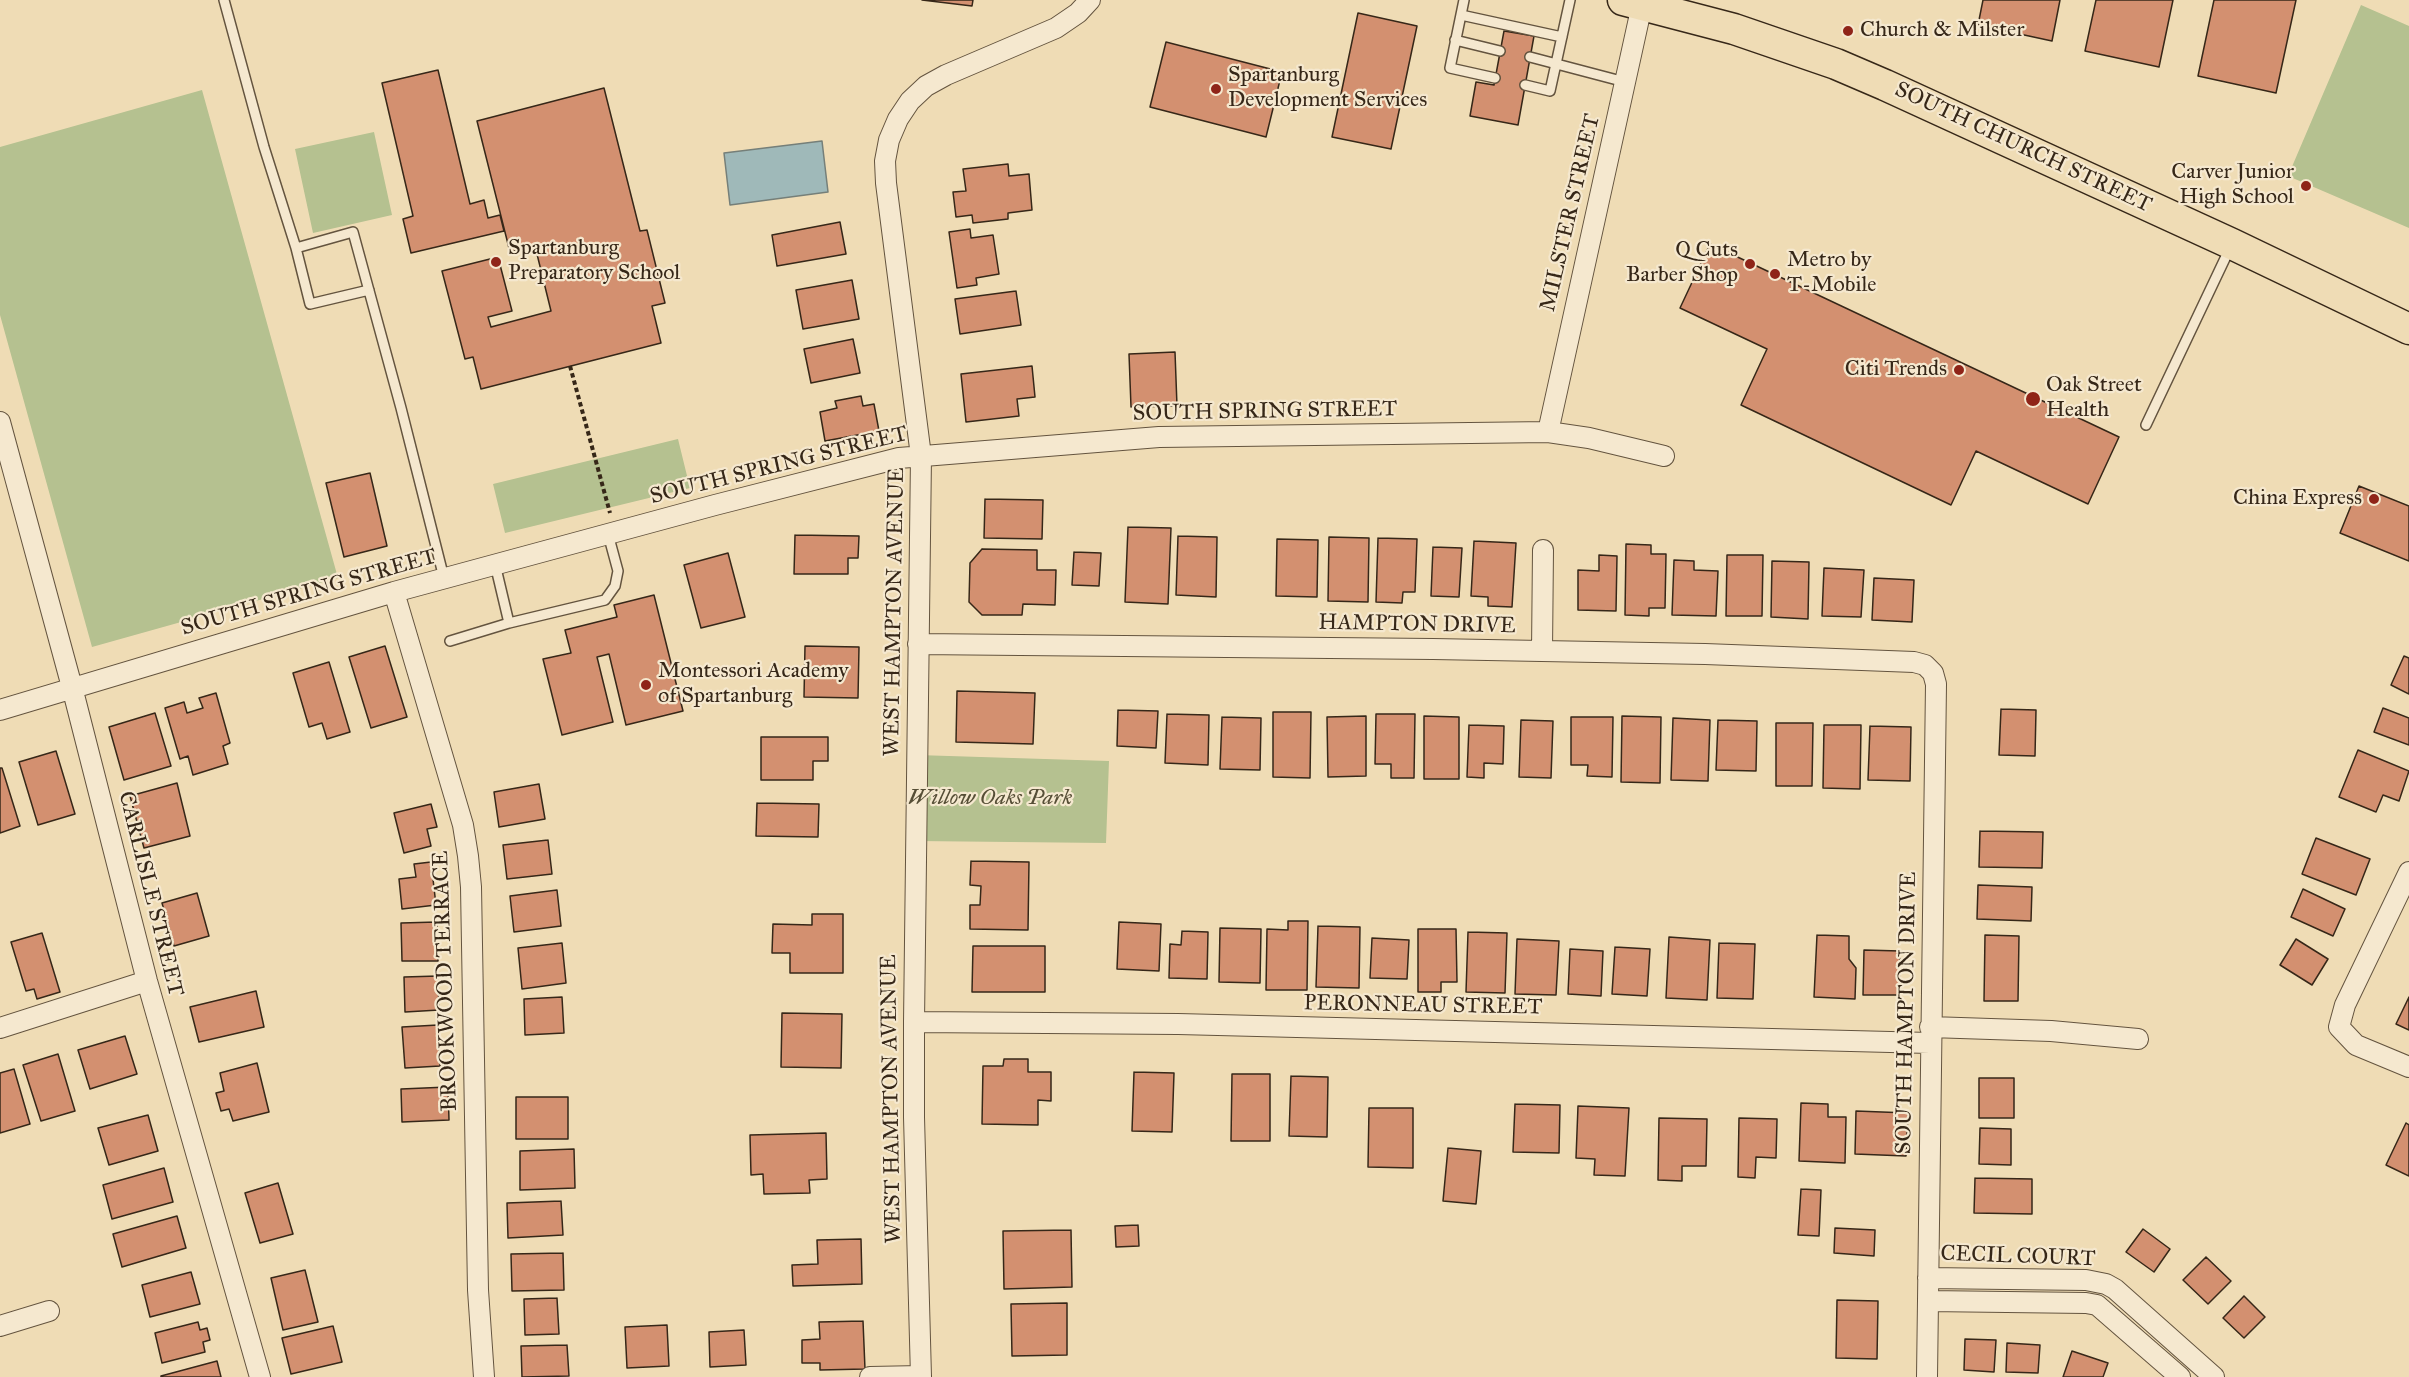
<!DOCTYPE html>
<html>
<head>
<meta charset="utf-8">
<style>
	body { margin:0 }
	canvas { display:block; background:#efdcb5 }
</style>
</head>
<body>
<canvas width="2409" height="1377"></canvas>
<script>
const ctx = document.querySelector('canvas').getContext('2d');
ctx.lineJoin = 'round';
function fill(path, color) { ctx.fillStyle = color; ctx.fill(path, 'evenodd'); }
const shape = rows => new Path2D(rows.map(r => 'M' + r).join(''));
function strokePath(path, color, width, dash) { ctx.strokeStyle = color; ctx.lineWidth = width; ctx.lineCap = dash ? 'butt' : 'round'; ctx.setLineDash(dash || []); ctx.stroke(path); }
function drawText(font, color, halo, rows, align = 'center') {
  ctx.font = font + ' "IM FELL Great Primer",serif'; ctx.lineWidth = 4.5; ctx.setLineDash([]); ctx.textBaseline = 'middle'; ctx.strokeStyle = halo; ctx.fillStyle = color; for (const [text, x, y, turn = 0] of rows) {
    ctx.save(); ctx.translate(x, y); ctx.rotate((+turn || 0) * Math.PI / 180); ctx.textAlign = isNaN(turn) ? turn : align; if (halo) ctx.strokeText(text, 0, 0); ctx.fillText(text, 0, 0); ctx.restore();
  }
}
const green = shape([
	[2361,5,2409,26,2409,228,2288,176],
	[202,90,338,578,92,647,0,315,0,147],
	[374,132,392,215,313,233,295,149],
	[678,439,690,488,505,533,493,484],
	[917,755,1109,761,1106,843,916,841]
]);
const water = shape([
	[822,141,828,192,730,205,724,153,822,141]
]);
const building = shape([
	[922,0,973,0,972,6,922,0],
	[1983,0,2060,0,2052,41,1978,25,1983,0],
	[2096,0,2173,0,2159,67,2085,51,2096,0],
	[2214,0,2296,0,2276,93,2198,76,2214,0],
	[1358,13,1417,26,1391,149,1332,137,1358,13],
	[1504,31,1534,36,1518,125,1470,116,1476,82,1494,85,1504,31],
	[1166,42,1282,72,1266,137,1150,107,1166,42],
	[438,70,470,204,484,200,488,218,500,215,504,231,411,253,403,219,413,216,382,83,438,70],
	[604,88,640,231,647,230,665,303,652,306,661,343,481,389,473,357,465,359,442,271,498,257,512,311,488,317,491,327,551,311,535,246,510,252,477,121,604,88],
	[1008,164,1009,176,1029,174,1032,210,1008,213,1008,219,973,223,972,215,956,217,953,192,966,191,963,169,1008,164],
	[840,222,846,254,777,266,772,235,840,222],
	[970,229,971,238,993,235,999,274,976,278,977,285,957,288,949,232,970,229],
	[1710,244,2119,437,2088,504,1976,451,1951,505,1741,405,1767,349,1680,308,1710,244],
	[852,280,859,319,803,329,796,290,852,280],
	[1016,291,1021,325,960,334,955,299,1016,291],
	[853,339,860,373,811,383,804,349,853,339],
	[1175,352,1177,406,1131,407,1129,354,1175,352],
	[1032,366,1035,397,1017,399,1019,416,966,422,961,374,1032,366],
	[861,396,863,406,874,404,879,431,825,441,820,412,837,408,835,401,861,396],
	[370,473,387,546,344,557,326,483,370,473],
	[2359,486,2409,506,2409,561,2340,533,2359,486],
	[985,499,1043,500,1042,539,984,538,985,499],
	[1128,527,1171,528,1168,604,1125,602,1128,527],
	[795,535,859,536,858,558,848,558,848,574,794,574,795,535],
	[1178,536,1217,537,1216,597,1176,595,1178,536],
	[1329,537,1369,538,1368,602,1328,601,1329,537],
	[1378,538,1417,539,1415,592,1403,592,1402,603,1376,602,1378,538],
	[1277,539,1318,540,1317,597,1276,596,1277,539],
	[1474,541,1516,543,1512,607,1488,606,1488,597,1471,596,1474,541],
	[1626,544,1651,545,1651,554,1666,554,1665,608,1649,608,1649,616,1625,615,1626,544],
	[1433,547,1462,548,1459,597,1431,596,1433,547],
	[982,549,1037,550,1037,570,1056,570,1055,605,1023,604,1022,615,982,615,969,602,970,563,982,549],
	[1074,552,1101,553,1099,586,1072,585,1074,552],
	[728,553,745,617,701,628,684,565,728,553],
	[1599,555,1617,556,1616,611,1578,610,1578,570,1599,571,1599,555],
	[1727,555,1763,555,1762,616,1726,616,1727,555],
	[1674,560,1694,561,1694,570,1718,571,1716,616,1672,615,1674,560],
	[1772,561,1809,562,1808,619,1771,617,1772,561],
	[1824,568,1864,570,1861,617,1822,616,1824,568],
	[1874,578,1914,580,1912,622,1872,620,1874,578],
	[654,595,683,711,626,725,609,654,597,657,613,722,562,735,543,659,571,653,565,630,617,617,614,605,654,595],
	[385,646,407,717,371,728,349,657,385,646],
	[805,646,859,647,858,698,804,697,805,646],
	[2404,656,2409,658,2409,694,2391,685,2404,656],
	[329,662,350,732,327,739,322,723,309,727,293,673,329,662],
	[957,691,1035,693,1033,744,956,742,957,691],
	[216,693,230,743,223,746,228,764,193,775,188,756,180,759,165,708,184,702,187,713,203,708,199,698,216,693],
	[2383,708,2409,718,2409,745,2374,732,2383,708],
	[2001,709,2036,710,2035,756,1999,755,2001,709],
	[1118,710,1158,711,1156,748,1117,746,1118,710],
	[1273,712,1311,712,1310,778,1273,777,1273,712],
	[155,713,171,766,124,780,109,727,155,713],
	[1167,714,1209,715,1208,765,1165,763,1167,714],
	[1376,714,1415,714,1414,778,1391,778,1391,764,1375,764,1376,714],
	[1366,716,1366,776,1328,777,1327,717,1366,716],
	[1424,716,1459,717,1459,779,1424,779,1424,716],
	[1622,716,1661,717,1660,783,1621,782,1622,716],
	[1222,717,1261,718,1260,770,1220,769,1222,717],
	[1571,717,1613,717,1612,777,1587,776,1588,765,1571,765,1571,717],
	[1673,718,1710,720,1708,781,1671,780,1673,718],
	[1521,720,1553,721,1551,778,1519,777,1521,720],
	[1718,720,1757,721,1756,771,1716,770,1718,720],
	[1776,723,1813,723,1812,786,1776,786,1776,723],
	[1469,725,1504,726,1503,764,1484,763,1484,778,1467,777,1469,725],
	[1824,725,1861,725,1860,789,1823,788,1824,725],
	[1870,726,1911,727,1910,781,1868,780,1870,726],
	[761,737,828,737,828,761,813,761,813,780,761,780,761,737],
	[2358,750,2409,771,2399,801,2383,795,2376,812,2339,797,2358,750],
	[56,751,75,814,38,825,19,762,56,751],
	[0,768,2,768,20,826,0,833,0,768],
	[177,783,190,836,144,848,130,796,177,783],
	[539,784,545,819,499,827,494,792,539,784],
	[757,803,819,804,818,837,756,836,757,803],
	[431,804,437,827,427,829,431,846,404,853,394,813,431,804],
	[1980,831,2043,832,2042,868,1979,867,1980,831],
	[2316,838,2370,859,2356,895,2302,874,2316,838],
	[548,840,552,874,507,879,503,845,548,840],
	[971,861,1029,862,1028,930,970,929,970,905,980,905,981,886,970,885,971,861],
	[431,862,436,905,402,909,399,879,416,877,414,864,431,862],
	[1978,885,2032,887,2031,921,1977,919,1978,885],
	[2303,889,2345,909,2333,936,2291,917,2303,889],
	[557,890,561,926,514,932,510,896,557,890],
	[197,893,209,936,174,946,162,903,197,893],
	[812,914,843,914,843,973,790,973,790,953,772,953,773,924,812,925,812,914],
	[1288,921,1308,921,1307,990,1266,990,1267,929,1288,930,1288,921],
	[437,922,438,961,402,961,401,923,437,922],
	[1119,922,1161,924,1159,971,1117,969,1119,922],
	[1318,926,1360,927,1359,988,1316,987,1318,926],
	[1220,928,1261,929,1260,983,1219,982,1220,928],
	[1418,929,1456,929,1457,982,1441,982,1441,992,1418,992,1418,929],
	[1182,931,1208,932,1207,979,1169,978,1170,944,1181,945,1182,931],
	[1468,932,1507,933,1505,993,1466,992,1468,932],
	[42,933,60,992,37,999,34,989,26,991,11,942,42,933],
	[1817,935,1849,936,1849,959,1856,968,1855,999,1814,997,1817,935],
	[1985,935,2019,936,2018,1001,1984,1001,1985,935],
	[1669,937,1710,940,1707,1000,1666,998,1669,937],
	[1372,938,1409,940,1407,979,1370,978,1372,938],
	[1517,939,1559,941,1556,995,1515,994,1517,939],
	[2296,939,2328,959,2312,985,2280,965,2296,939],
	[562,943,566,983,522,989,518,948,562,943],
	[1719,943,1755,944,1753,999,1717,998,1719,943],
	[973,946,1045,946,1045,992,972,992,973,946],
	[1615,947,1650,949,1647,996,1612,994,1615,947],
	[1570,949,1603,951,1601,996,1568,994,1570,949],
	[1864,950,1900,951,1899,995,1863,995,1864,950],
	[438,976,439,1010,405,1012,404,977,438,976],
	[256,991,264,1027,199,1042,190,1007,256,991],
	[562,997,564,1033,525,1035,524,999,562,997],
	[2409,997,2409,1030,2396,1024,2409,997],
	[782,1013,842,1014,841,1068,781,1067,782,1013],
	[438,1025,440,1066,405,1068,402,1027,438,1025],
	[125,1036,137,1074,90,1089,78,1050,125,1036],
	[58,1054,75,1111,41,1121,23,1065,58,1054],
	[1004,1059,1028,1059,1028,1072,1051,1072,1051,1101,1038,1100,1038,1125,982,1124,983,1066,1003,1066,1004,1059],
	[257,1063,269,1112,233,1121,229,1109,221,1111,216,1093,224,1091,220,1073,257,1063],
	[14,1069,30,1124,0,1133,0,1073,14,1069],
	[1134,1072,1174,1073,1172,1132,1132,1131,1134,1072],
	[1232,1074,1270,1074,1270,1141,1231,1141,1232,1074],
	[1291,1076,1328,1077,1327,1137,1289,1136,1291,1076],
	[1979,1078,2014,1078,2014,1118,1979,1118,1979,1078],
	[448,1087,449,1120,402,1122,401,1089,448,1087],
	[516,1097,568,1097,568,1139,516,1139,516,1097],
	[1801,1103,1828,1104,1828,1117,1846,1117,1845,1163,1799,1161,1801,1103],
	[1515,1104,1560,1105,1559,1153,1513,1152,1515,1104],
	[1578,1106,1629,1108,1625,1176,1594,1175,1595,1159,1576,1158,1578,1106],
	[1369,1108,1413,1108,1413,1168,1368,1167,1369,1108],
	[1856,1111,1908,1113,1906,1156,1855,1154,1856,1111],
	[148,1115,158,1151,109,1165,98,1128,148,1115],
	[1659,1118,1707,1119,1706,1166,1682,1166,1682,1181,1658,1180,1659,1118],
	[1739,1118,1777,1119,1776,1158,1756,1157,1755,1178,1738,1177,1739,1118],
	[2406,1123,2409,1125,2409,1176,2386,1165,2406,1123],
	[1980,1128,2011,1129,2011,1165,1979,1164,1980,1128],
	[826,1133,827,1179,809,1180,810,1193,764,1194,763,1174,751,1175,750,1135,826,1133],
	[1448,1148,1481,1151,1476,1204,1443,1201,1448,1148],
	[574,1149,575,1188,520,1190,520,1151,574,1149],
	[164,1168,173,1202,112,1219,103,1185,164,1168],
	[1975,1178,2032,1179,2032,1214,1974,1213,1975,1178],
	[278,1183,293,1234,260,1243,245,1193,278,1183],
	[1801,1189,1821,1190,1819,1236,1798,1235,1801,1189],
	[561,1201,563,1235,508,1238,507,1203,561,1201],
	[177,1216,186,1248,122,1267,113,1234,177,1216],
	[1138,1225,1139,1246,1116,1247,1115,1226,1138,1225],
	[1835,1228,1875,1230,1874,1256,1834,1253,1835,1228],
	[2143,1229,2170,1249,2154,1272,2126,1252,2143,1229],
	[1071,1230,1072,1287,1004,1289,1003,1231,1071,1230],
	[861,1239,862,1284,793,1286,792,1265,818,1264,817,1240,861,1239],
	[563,1253,564,1290,512,1291,511,1254,563,1253],
	[2206,1257,2231,1281,2208,1304,2183,1280,2206,1257],
	[305,1270,318,1322,283,1330,271,1278,305,1270],
	[191,1272,200,1304,150,1317,142,1285,191,1272],
	[2244,1296,2265,1317,2244,1338,2223,1318,2244,1296],
	[557,1298,559,1334,525,1335,524,1299,557,1298],
	[1837,1300,1878,1301,1877,1359,1836,1358,1837,1300],
	[1067,1303,1067,1355,1012,1356,1011,1304,1067,1303],
	[863,1321,865,1369,820,1370,820,1363,802,1363,802,1340,820,1339,819,1322,863,1321],
	[198,1322,200,1330,207,1328,210,1340,203,1342,205,1352,162,1363,155,1333,198,1322],
	[667,1325,669,1366,627,1368,625,1327,667,1325],
	[333,1326,342,1362,291,1374,282,1338,333,1326],
	[744,1330,746,1365,710,1367,709,1332,744,1330],
	[1965,1339,1996,1340,1994,1372,1964,1370,1965,1339],
	[2007,1343,2040,1345,2038,1373,2006,1372,2007,1343],
	[567,1345,569,1376,522,1377,521,1346,567,1345],
	[2072,1351,2108,1363,2103,1377,2063,1377,2072,1351],
	[217,1361,221,1377,161,1377,161,1376,217,1361]
]);
const path = shape([
	[570,366,610,513]
]);
const lane = shape([
	[224,0,264,147,296,248,310,304,369,290],
	[1464,0,1450,68,1495,78],
	[1461,15,1562,37],
	[1455,40,1500,51],
	[1530,57,1625,82],
	[1525,85,1550,91,1570,0],
	[296,248,353,232,401,408,444,578],
	[2146,425,2230,248],
	[495,564,509,623,605,600,615,586,618,571,608,534],
	[450,641,509,623]
]);
const street = shape([
	[0,422,72,687,147,981,260,1377],
	[1548,432,1642,5],
	[394,592,463,825,468,856,471,887,478,1290,484,1377],
	[918,644,1433,649,1705,654,1914,662,1925,665,1933,673,1936,684,1927,1377],
	[1542,651,1543,550],
	[0,710,394,592,715,505,899,458,1159,437,1548,432,1589,438,1664,456],
	[2409,872,2345,1005,2339,1027,2356,1045,2409,1067],
	[914,1022,1178,1024,1930,1043],
	[1930,1027,2051,1031,2138,1039],
	[0,1028,147,981],
	[1928,1278,2086,1280,2106,1284,2115,1289,2214,1377],
	[1928,1301,2086,1303,2097,1305,2180,1377],
	[0,1326,49,1311],
	[870,1377,921,1376],
	[921,1377,914,1117,914,1022,921,456,886,183,885,161,889,140,898,119,910,101,926,86,946,75,1056,28,1078,13,1090,0]
]);
const primary = shape([
	[1623,0,1734,29,1836,64,1885,85,2232,244,2409,329]
]);
const markers = [
	[1848,31,6,"#8f2418"],
	[1216,89,6,"#8f2418"],
	[2306,186,6,"#8f2418"],
	[496,262,6,"#8f2418"],
	[1750,264,6,"#8f2418"],
	[1775,274,6,"#8f2418"],
	[1959,370,6,"#8f2418"],
	[2033,399,8,"#8f2418"],
	[2374,499,6,"#8f2418"],
	[646,685,6,"#8f2418"]
];
const poiNames = [
	["Church & Milster",1860,31],
	["Spartanburg",1228,76],
	["Development Services",1228,101],
	["Carver Junior",2294,173,"right"],
	["High School",2294,198,"right"],
	["Spartanburg",508,249],
	["Preparatory School",508,274],
	["Q Cuts",1738,251,"right"],
	["Barber Shop",1738,276,"right"],
	["Metro by",1787,261],
	["T-Mobile",1787,286],
	["Citi Trends",1947,370,"right"],
	["Oak Street",2046,386],
	["Health",2046,411],
	["China Express",2362,499,"right"],
	["Montessori Academy",658,672],
	["of Spartanburg",658,697]
];
const streetNames = [
	["SOUTH CHURCH STREET",2023,148,25],
	["MILSTER STREET",1571,213,-77],
	["SOUTH SPRING STREET",1265,412,-1],
	["SOUTH SPRING STREET",779,466,-14],
	["SOUTH SPRING STREET",309,593,-16],
	["WEST HAMPTON AVENUE",895,612,-89],
	["HAMPTON DRIVE",1417,625,1],
	["CARLISLE STREET",150,894,76],
	["BROOKWOOD TERRACE",446,981,-92],
	["PERONNEAU STREET",1423,1006,1],
	["SOUTH HAMPTON DRIVE",1907,1013,-89],
	["WEST HAMPTON AVENUE",892,1099,-91],
	["CECIL COURT",2018,1257,2]
];
const parkNames = [
	["Willow Oaks Park",990,799]
];
fill(green, '#b5c190');
fill(water, '#9fb9b9');
strokePath(water, '#757f79', 1.5);
fill(building, '#d39070');
strokePath(building, '#362718', 1.5);
strokePath(lane, '#64543f', 12);
strokePath(street, '#64543f', 22);
strokePath(primary, '#362718', 33);
strokePath(path, '#362718', 4, [4.5, 3]);
strokePath(lane, '#f5e8cf', 9);
strokePath(street, '#f5e8cf', 20);
strokePath(primary, '#efdcb5', 30);
for (const [x, y, r, color] of markers) { const dot = new Path2D(); dot.arc(x, y, r, 0, 2 * Math.PI); ctx.fillStyle = color; ctx.fill(dot); strokePath(dot, '#f5e8cf', 2); }
drawText('22px', '#362718', '#f5e8cf', poiNames, 'left');
drawText('22px', '#362718', '#f5e8cf', streetNames);
drawText('italic 22px', '#564e36', '#f5e8cf', parkNames);
</script>
</body>
</html>
